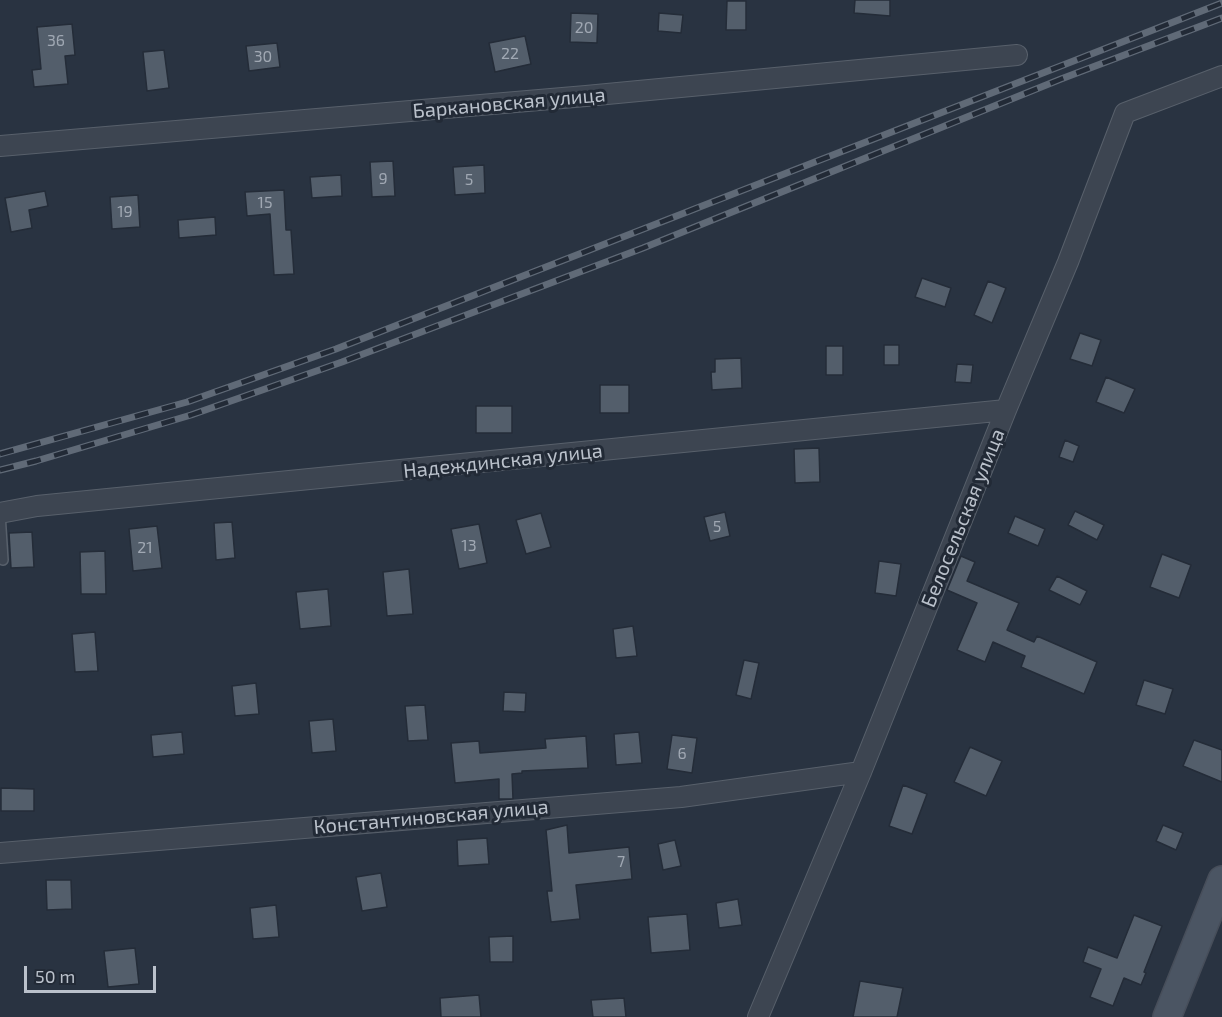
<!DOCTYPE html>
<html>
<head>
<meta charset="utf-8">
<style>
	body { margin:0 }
	#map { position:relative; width:1222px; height:1017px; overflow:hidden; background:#293341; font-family:"Exo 2",sans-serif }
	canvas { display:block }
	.scale { position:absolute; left:24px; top:966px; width:132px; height:27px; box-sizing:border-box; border:3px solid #bac1cb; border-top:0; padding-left:8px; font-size:18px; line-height:21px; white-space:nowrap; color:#bac1cb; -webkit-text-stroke:4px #222a36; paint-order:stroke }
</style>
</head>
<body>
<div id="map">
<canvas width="1222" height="1017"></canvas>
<div class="scale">50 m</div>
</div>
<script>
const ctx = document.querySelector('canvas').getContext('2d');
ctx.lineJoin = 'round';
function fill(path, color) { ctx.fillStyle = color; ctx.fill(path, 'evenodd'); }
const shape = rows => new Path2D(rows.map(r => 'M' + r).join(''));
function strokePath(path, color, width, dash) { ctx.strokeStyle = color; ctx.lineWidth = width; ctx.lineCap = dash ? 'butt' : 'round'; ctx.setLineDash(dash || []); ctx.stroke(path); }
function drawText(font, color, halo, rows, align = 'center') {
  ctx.font = font + ' "Exo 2",sans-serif'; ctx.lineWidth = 6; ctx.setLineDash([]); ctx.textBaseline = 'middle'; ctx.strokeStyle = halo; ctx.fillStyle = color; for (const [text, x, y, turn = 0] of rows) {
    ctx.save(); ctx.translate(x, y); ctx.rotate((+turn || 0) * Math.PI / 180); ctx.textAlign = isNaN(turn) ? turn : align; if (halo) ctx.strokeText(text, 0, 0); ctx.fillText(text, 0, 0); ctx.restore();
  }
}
const building = shape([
	[855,0,890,0,890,16,854,13,855,0],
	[727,1,746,1,746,30,726,30,727,1],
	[571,13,598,14,597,43,570,42,571,13],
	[659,13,683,15,681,33,658,31,659,13],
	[72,24,75,55,65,56,68,84,34,87,32,70,41,69,37,27,72,24],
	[525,36,531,64,495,72,489,43,525,36],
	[277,43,280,67,249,71,246,46,277,43],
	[164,50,169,88,147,91,143,52,164,50],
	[393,161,395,196,372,197,370,162,393,161],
	[484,165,485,193,455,195,453,167,484,165],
	[341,175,342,196,312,198,310,177,341,175],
	[284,190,286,230,291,230,294,274,274,275,270,214,247,216,245,192,284,190],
	[45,191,48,206,29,210,32,228,11,232,5,198,45,191],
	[138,195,140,227,112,229,110,197,138,195],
	[215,217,216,235,179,238,178,220,215,217],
	[922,278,951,288,945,307,915,297,922,278],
	[988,281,1006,288,992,323,974,315,988,281],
	[1080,333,1101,340,1092,366,1070,359,1080,333],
	[884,345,899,345,899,365,884,365,884,345],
	[826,346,843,346,843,375,826,375,826,346],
	[741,358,742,388,712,390,711,372,715,372,715,359,741,358],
	[957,364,973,365,971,383,955,382,957,364],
	[1106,377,1135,389,1124,413,1096,402,1106,377],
	[600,385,629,385,629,413,600,413,600,385],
	[476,406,512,406,512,433,476,433,476,406],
	[1065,440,1079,446,1073,462,1059,457,1065,440],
	[819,448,820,482,795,483,794,449,819,448],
	[1075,511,1104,525,1097,540,1068,525,1075,511],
	[725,512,730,536,710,541,704,517,725,512],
	[541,513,551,547,526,554,516,520,541,513],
	[1015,516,1045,529,1038,546,1008,533,1015,516],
	[232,522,235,558,216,560,214,523,232,522],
	[479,524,487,563,459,569,451,529,479,524],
	[157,526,162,568,133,571,129,529,157,526],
	[32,532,34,567,11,568,9,533,32,532],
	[105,551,106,594,81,594,80,552,105,551],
	[1162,554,1191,565,1179,598,1150,587,1162,554],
	[961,556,975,562,967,581,1019,603,1007,630,1034,642,1037,636,1097,662,1084,694,1021,667,1025,656,993,642,985,662,957,650,977,603,947,590,961,556],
	[879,561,901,564,896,596,875,593,879,561],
	[409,569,413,614,387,616,383,572,409,569],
	[1057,576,1087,591,1080,605,1049,590,1057,576],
	[328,589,331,626,300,629,296,592,328,589],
	[633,626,637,656,616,658,613,629,633,626],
	[95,632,98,671,75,672,72,634,95,632],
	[744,660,759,663,751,699,736,695,744,660],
	[1144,680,1173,689,1165,714,1136,705,1144,680],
	[256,683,259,714,235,716,232,686,256,683],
	[504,692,526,693,525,712,503,711,504,692],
	[425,705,428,740,408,741,405,706,425,705],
	[333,719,336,751,312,753,309,721,333,719],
	[182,732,184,754,153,757,151,735,182,732],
	[639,732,642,763,616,765,614,734,639,732],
	[672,735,697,738,692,773,667,769,672,735],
	[586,736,588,768,522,771,522,773,512,774,513,799,499,799,499,779,455,783,451,743,479,741,480,753,546,748,545,739,586,736],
	[1194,740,1222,750,1222,782,1183,766,1194,740],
	[970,747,1002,761,986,796,954,782,970,747],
	[903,785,927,794,912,834,889,826,903,785],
	[1,788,34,789,34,811,1,811,1,788],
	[567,825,569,853,629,847,632,879,576,885,580,919,551,922,547,891,552,891,546,830,567,825],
	[1163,825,1183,833,1176,850,1156,841,1163,825],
	[487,838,489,864,458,866,457,840,487,838],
	[675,840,681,866,663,870,658,844,675,840],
	[381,873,387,907,362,911,356,877,381,873],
	[46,880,71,880,72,909,47,910,46,880],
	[738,899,742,925,719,928,716,903,738,899],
	[276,905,279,937,253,939,250,908,276,905],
	[687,914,690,950,651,953,648,917,687,914],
	[1134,915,1162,926,1144,972,1146,973,1141,985,1124,978,1113,1006,1090,997,1101,969,1083,962,1088,947,1117,958,1134,915],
	[513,936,513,962,490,962,489,937,513,936],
	[135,948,139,984,108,987,104,951,135,948],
	[860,981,903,988,897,1017,853,1017,860,981],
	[479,995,481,1017,441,1017,440,998,479,995],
	[624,998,626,1017,593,1017,591,1000,624,998]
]);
const lane = shape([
	[0,513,3,560]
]);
const street = shape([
	[0,146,586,96,1017,55],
	[0,513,37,506,1006,410],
	[0,853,681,797,861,772],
	[758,1017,861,772,1006,410,1068,262,1125,113,1222,76]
]);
const secondary = shape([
	[1167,1017,1222,880]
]);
const rail = shape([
	[0,454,187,402,336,349,1222,3],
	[0,470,36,461,191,415,342,362,643,248,1061,79,1222,18]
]);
const numberNames = [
	["20",584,28],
	["36",56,41],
	["22",510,54],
	["30",263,57],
	["9",383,179],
	["5",469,180],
	["15",265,203],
	["19",125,212],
	["5",717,527],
	["13",469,546],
	["21",145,548],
	["6",682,754],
	["7",621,862]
];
const streetNames = [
	["Баркановская улица",509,103,-5],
	["Надеждинская улица",503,461,-6],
	["Белосельская улица",963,518,-68],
	["Константиновская улица",431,817,-5]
];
fill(building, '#535e6b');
strokePath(building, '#242c38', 1.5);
strokePath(lane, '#58606b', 12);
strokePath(street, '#58606b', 22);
strokePath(secondary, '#474e5a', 30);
strokePath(lane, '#3d4551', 9);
strokePath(street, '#3d4551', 20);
strokePath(secondary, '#4b5563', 27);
strokePath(rail, '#606a77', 7);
strokePath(rail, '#222a36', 4.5, [14]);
drawText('16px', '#a0a8b3', null, numberNames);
drawText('20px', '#bac1cb', '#222a36', streetNames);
</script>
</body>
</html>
